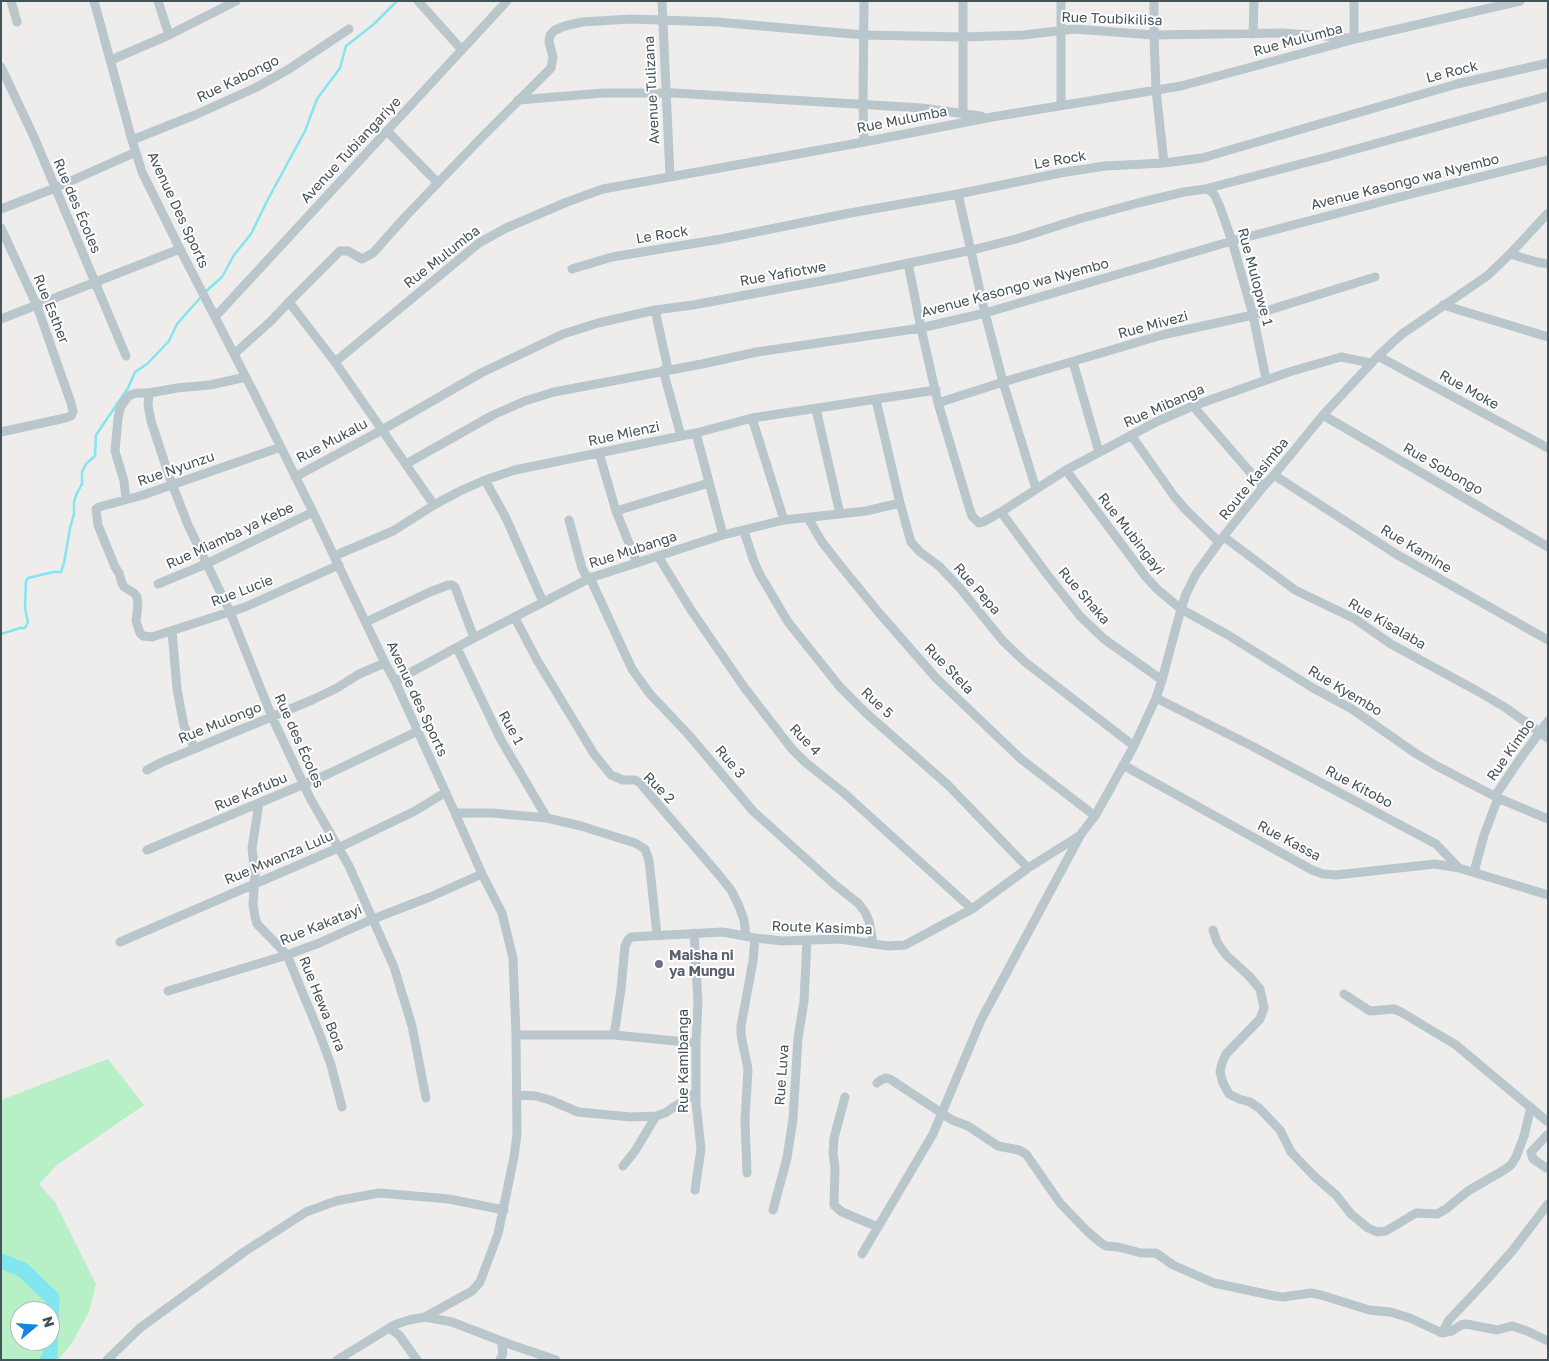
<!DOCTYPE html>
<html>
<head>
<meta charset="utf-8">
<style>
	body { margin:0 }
	#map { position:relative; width:1549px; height:1361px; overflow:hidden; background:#efecec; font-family:"Golos Text",sans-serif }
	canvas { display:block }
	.frame { position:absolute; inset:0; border:2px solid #44525a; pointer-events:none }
	.north { position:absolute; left:10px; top:1301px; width:50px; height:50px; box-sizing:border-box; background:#fff; border:1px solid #b4babd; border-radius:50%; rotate:72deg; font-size:14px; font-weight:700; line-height:20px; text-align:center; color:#44525a }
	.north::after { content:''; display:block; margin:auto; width:18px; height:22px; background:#1186e3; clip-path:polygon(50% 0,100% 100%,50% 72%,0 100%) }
</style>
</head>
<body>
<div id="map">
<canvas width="1549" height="1361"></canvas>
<div class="frame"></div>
<div class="north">N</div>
</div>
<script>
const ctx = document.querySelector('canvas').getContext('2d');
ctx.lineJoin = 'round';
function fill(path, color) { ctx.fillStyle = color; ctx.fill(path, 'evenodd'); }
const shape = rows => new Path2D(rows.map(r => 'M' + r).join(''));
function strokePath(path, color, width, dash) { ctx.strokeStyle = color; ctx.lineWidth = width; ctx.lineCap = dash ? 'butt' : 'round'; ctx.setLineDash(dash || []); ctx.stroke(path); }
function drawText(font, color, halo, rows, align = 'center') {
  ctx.font = font + ' "Golos Text",sans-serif'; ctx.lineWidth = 4; ctx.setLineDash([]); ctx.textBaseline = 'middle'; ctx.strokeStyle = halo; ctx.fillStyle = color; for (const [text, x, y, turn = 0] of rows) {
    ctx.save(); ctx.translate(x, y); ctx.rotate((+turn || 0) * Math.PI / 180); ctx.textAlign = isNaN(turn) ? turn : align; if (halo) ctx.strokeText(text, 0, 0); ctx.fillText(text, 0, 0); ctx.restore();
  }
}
const green = shape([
	[108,1059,144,1105,57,1165,39,1184,55,1202,96,1284,89,1312,72,1343,58,1360,1,1360,1,1100],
	[20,1311,50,1311,50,1341,20,1341]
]);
const stream = shape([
	[204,293,222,277,234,255,251,234,267,201,305,131,317,99,340,68,346,46,374,24,397,1],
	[1,634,20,628,25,628,28,622,25,608,26,581,28,578,53,572,61,572,64,563,70,528,74,514,74,502,77,493,82,484,82,472,86,464,95,456,96,435,128,388,135,372,147,364,169,341,177,324,201,297]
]);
const river = shape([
	[1,1261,23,1270,52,1298,50,1357,47,1360]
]);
const minor = shape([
	[11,1,17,22],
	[94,1,132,140,142,172,180,249,253,391,313,512,385,663,395,681,455,813,482,874,502,913,513,958,516,1035,517,1134,514,1157,498,1234,480,1282,472,1291,425,1317,409,1320,394,1325,337,1360],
	[158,1,169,35],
	[418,1,462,50],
	[662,1,670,176],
	[864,1,863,105,864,142],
	[963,1,963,114],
	[1061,1,1061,105],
	[1154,1,1154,35,1156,90,1164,163],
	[1253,34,1254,1],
	[1354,38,1354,1],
	[111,60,169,35,236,1],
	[1,67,34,137,126,356],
	[518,100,604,93,674,93,922,108,981,116],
	[387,131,438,183],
	[132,140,195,115,255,88,289,69,349,29],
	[1205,189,1211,191,1215,196,1220,207,1232,241,1253,315,1266,379],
	[958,194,985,313,1003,382,1036,489],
	[1,209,55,188,136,152],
	[1,228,37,306,71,403,73,411,71,416,65,418,1,432],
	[1510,254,1537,262,1548,264],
	[908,263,921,328,938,403,969,507,972,516,979,523,983,522,1001,512,1066,470,1158,421,1193,406,1289,372,1341,357,1371,363],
	[572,269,612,257,721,239,850,213,958,194,1060,173,1105,166,1164,163,1202,158,1457,84,1548,63],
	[289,302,340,251,348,251,362,259,373,253,406,216,482,137,551,68,553,57,549,42,550,35,555,30,565,26,582,22,631,19,717,22,864,35,962,37,1023,35,1074,29,1154,35,1282,33,1351,38],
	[1443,305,1548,337],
	[655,310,668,369],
	[215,317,507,1],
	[1,319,180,249],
	[234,354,271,321,289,302,335,362,434,505],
	[1378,356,1548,448],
	[335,362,479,243,506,228,567,202,603,189,864,142,992,117,1181,86,1359,38,1520,1],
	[1073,362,1099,452],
	[663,370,681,436],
	[149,393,148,405,151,421,169,476,188,525,230,612,272,717,310,798,349,866,394,967,412,1026,426,1098],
	[876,400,900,503,911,542,920,552,939,566,959,587,1003,641,1025,662,1134,746],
	[938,403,1003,382,1162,335,1253,315,1375,277],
	[1193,406,1263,487],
	[816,409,840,514],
	[1323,415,1548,547],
	[752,418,784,520],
	[696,433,723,535],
	[1131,435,1174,496,1186,510,1219,542],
	[281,447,143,495,99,507,96,509,98,525,115,567,119,573,122,583,124,587,134,593,137,597,138,605,136,621,140,633,143,636,152,637,245,607,339,565],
	[599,453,616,511,637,563],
	[406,464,493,415,525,401,554,392,702,364,757,352,921,328,985,313,1232,241,1415,193,1548,160],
	[1066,470,1146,577,1157,589,1181,609,1228,635,1313,688,1352,709,1415,753,1435,765,1498,798,1548,819],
	[1274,475,1396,554,1548,640],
	[295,477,382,430,481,373,563,334,598,323,655,310,693,305,837,278,972,250,1016,239,1079,219,1138,203,1184,192,1205,189,1331,156,1548,96],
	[485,480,506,518,543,602],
	[126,499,124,481,115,451,118,419,120,408,126,399,130,395,137,393,149,393,177,388,210,385,246,377],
	[616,511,709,483],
	[1001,512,1046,573,1080,616,1104,639,1162,680],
	[808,518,822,542,840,565,880,614,936,678,1021,759,1095,816],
	[569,520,582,568,585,574,590,578,632,669,650,694,688,734,753,811,835,885,858,903,865,912,869,921,873,943],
	[744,531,753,559,759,573,788,622,840,687,866,713,948,785,1028,868],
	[1224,537,1295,590,1355,619,1391,644,1479,692,1506,708,1548,738],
	[334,556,393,531,434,505,460,491,485,480,515,470,696,433,752,418,936,390],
	[658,556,691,610,744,687,792,749,805,762,844,793,972,909],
	[158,584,206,564,313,512],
	[515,618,537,660,594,754,611,775,623,780,635,780,640,783,719,875,731,890,739,906,744,920,746,936],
	[366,622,430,592,448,585,452,585,455,587,474,638],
	[172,631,177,689,184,726,195,749],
	[457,648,501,740,547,818],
	[395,681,474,638,590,578,723,535,784,520,866,511,900,503],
	[1156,698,1252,746,1436,844,1459,868,1548,895],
	[1123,765,1312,870,1323,874,1336,875,1435,864,1459,868],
	[147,770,160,763,312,700,337,688,359,674,385,663],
	[1495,796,1520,759,1548,721],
	[259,803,252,848,255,874,253,904,255,917,257,924,263,930,287,955,320,1035,331,1065,342,1107],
	[455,813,492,813,547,818,581,826,635,843,645,849,649,860,657,935],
	[147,850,328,774,418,731],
	[1474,872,1484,835,1498,798],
	[1213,930,1217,942,1226,955,1249,976,1260,989,1264,1008,1260,1019,1226,1054,1222,1063,1220,1072,1223,1083,1229,1094,1239,1099,1250,1102,1259,1108,1280,1130,1291,1152,1314,1176,1336,1195,1351,1214,1368,1228,1377,1232,1386,1231,1416,1213,1437,1214,1446,1209,1468,1191,1504,1170,1511,1165,1516,1157,1524,1136,1531,1107],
	[694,933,698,1002,696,1043,696,1103,701,1149,695,1190],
	[120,942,338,848,415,811,446,792],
	[168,991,287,955,319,943,373,919,430,897,482,874],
	[1344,994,1370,1011,1394,1009,1401,1012,1456,1045,1548,1122],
	[516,1035,614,1035,696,1043],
	[614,1035,621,989,625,946,628,940,631,937,723,932,755,938,783,941,840,939,888,946,905,945,972,909,1028,868,1079,836],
	[877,1083,881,1080,886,1078,890,1079,952,1120,968,1126,998,1146,1019,1150,1026,1154,1060,1203,1087,1231,1101,1243,1106,1246,1118,1247,1141,1253,1156,1253,1173,1265,1214,1283,1275,1296,1283,1297,1311,1293,1321,1295,1369,1310,1390,1312,1410,1318,1442,1333,1452,1331,1461,1325,1466,1324,1497,1330,1512,1326,1527,1331,1548,1341],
	[517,1095,536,1096,550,1100,578,1112,631,1117,656,1116,665,1113,696,1092],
	[845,1097,834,1138,833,1153,835,1168,834,1205,842,1212,878,1227],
	[1548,1134,1531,1152,1533,1159,1548,1169],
	[623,1166,635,1151,656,1116],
	[747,1173,745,1121,748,1069,741,1035,741,1026,753,961,755,938],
	[773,1210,787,1158,793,1119,798,1038,804,1001,807,940],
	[862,1254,933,1134,981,1020,1081,834,1095,816,1134,746,1156,698,1162,680,1181,609,1186,594,1196,574,1219,542,1263,487,1274,475,1323,415,1378,356,1402,334,1487,276,1510,254,1548,213],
	[425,1317,452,1322,509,1344,556,1360],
	[389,1328,399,1335,417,1360],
	[1442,1333,1449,1320,1483,1284,1513,1250,1548,1204],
	[107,1360,140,1328,244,1252,306,1212,336,1201,379,1193,449,1199,504,1210],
	[500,1360,503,1353,501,1341]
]);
const markers = [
	[659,964,5,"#6b7280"]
];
const streetNames = [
	["Rue Toubikilisa",1112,19,2],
	["Rue Mulumba",1298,40,-15],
	["Le Rock",1452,72,-14],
	["Rue Kabongo",238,79,-26],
	["Avenue Tulizana",652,90,-93],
	["Rue Mulumba",902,120,-11],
	["Avenue Tubiangariye",351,150,-47],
	["Le Rock",1060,160,-10],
	["Avenue Kasongo wa Nyembo",1405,182,-14],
	["Rue des Écoles",77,206,67],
	["Avenue Des Sports",178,210,65],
	["Le Rock",662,235,-9],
	["Rue Mulumba",442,257,-38],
	["Rue Yafiotwe",783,274,-10],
	["Rue Mulopwe 1",1255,277,75],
	["Avenue Kasongo wa Nyembo",1015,288,-15],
	["Rue Esther",51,309,68],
	["Rue Mivezi",1153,325,-15],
	["Rue Moke",1469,390,29],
	["Rue Mibanga",1164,406,-24],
	["Rue Mienzi",624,434,-12],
	["Rue Mukalu",332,441,-28],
	["Rue Nyunzu",176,469,-19],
	["Rue Sobongo",1443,469,30],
	["Route Kasimba",1254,479,-51],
	["Rue Mubingayi",1131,534,52],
	["Rue Miamba ya Kebe",230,536,-25],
	["Rue Kamine",1416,549,31],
	["Rue Mubanga",633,550,-18],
	["Rue Pepa",977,589,49],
	["Rue Lucie",242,591,-21],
	["Rue Shaka",1084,596,49],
	["Rue Kisalaba",1387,624,30],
	["Rue Stela",949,669,46],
	["Rue Kyembo",1345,691,31],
	["Avenue des Sports",417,699,65],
	["Rue 5",877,703,43],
	["Rue Mulongo",220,723,-22],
	["Rue 1",511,728,61],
	["Rue 4",805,740,46],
	["Rue des Écoles",299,741,66],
	["Rue Kimbo",1511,750,-55],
	["Rue 3",730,762,50],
	["Rue Kitobo",1359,787,28],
	["Rue 2",659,788,45],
	["Rue Kafubu",251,792,-23],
	["Rue Kassa",1289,841,28],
	["Rue Mwanza Lulu",279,858,-23],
	["Rue Kakatayi",321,925,-22],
	["Route Kasimba",822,928,2],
	["Rue Hewa Bora",322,1004,68],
	["Rue Kamibanga",684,1061,-90],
	["Rue Luva",782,1075,-86]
];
const worshipNames = [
	["Maisha ni",669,956],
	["ya Mungu",669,972]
];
fill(green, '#b7f0c6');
strokePath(stream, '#82e5ef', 2.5);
strokePath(river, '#82e5ef', 15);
strokePath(minor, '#b9c6cc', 9);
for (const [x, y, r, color] of markers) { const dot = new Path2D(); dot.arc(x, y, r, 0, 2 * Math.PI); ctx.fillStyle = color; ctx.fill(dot); strokePath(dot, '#fff', 2); }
drawText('14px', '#44525a', '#fff', streetNames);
drawText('bold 14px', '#5b616d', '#fff', worshipNames, 'left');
</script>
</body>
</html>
